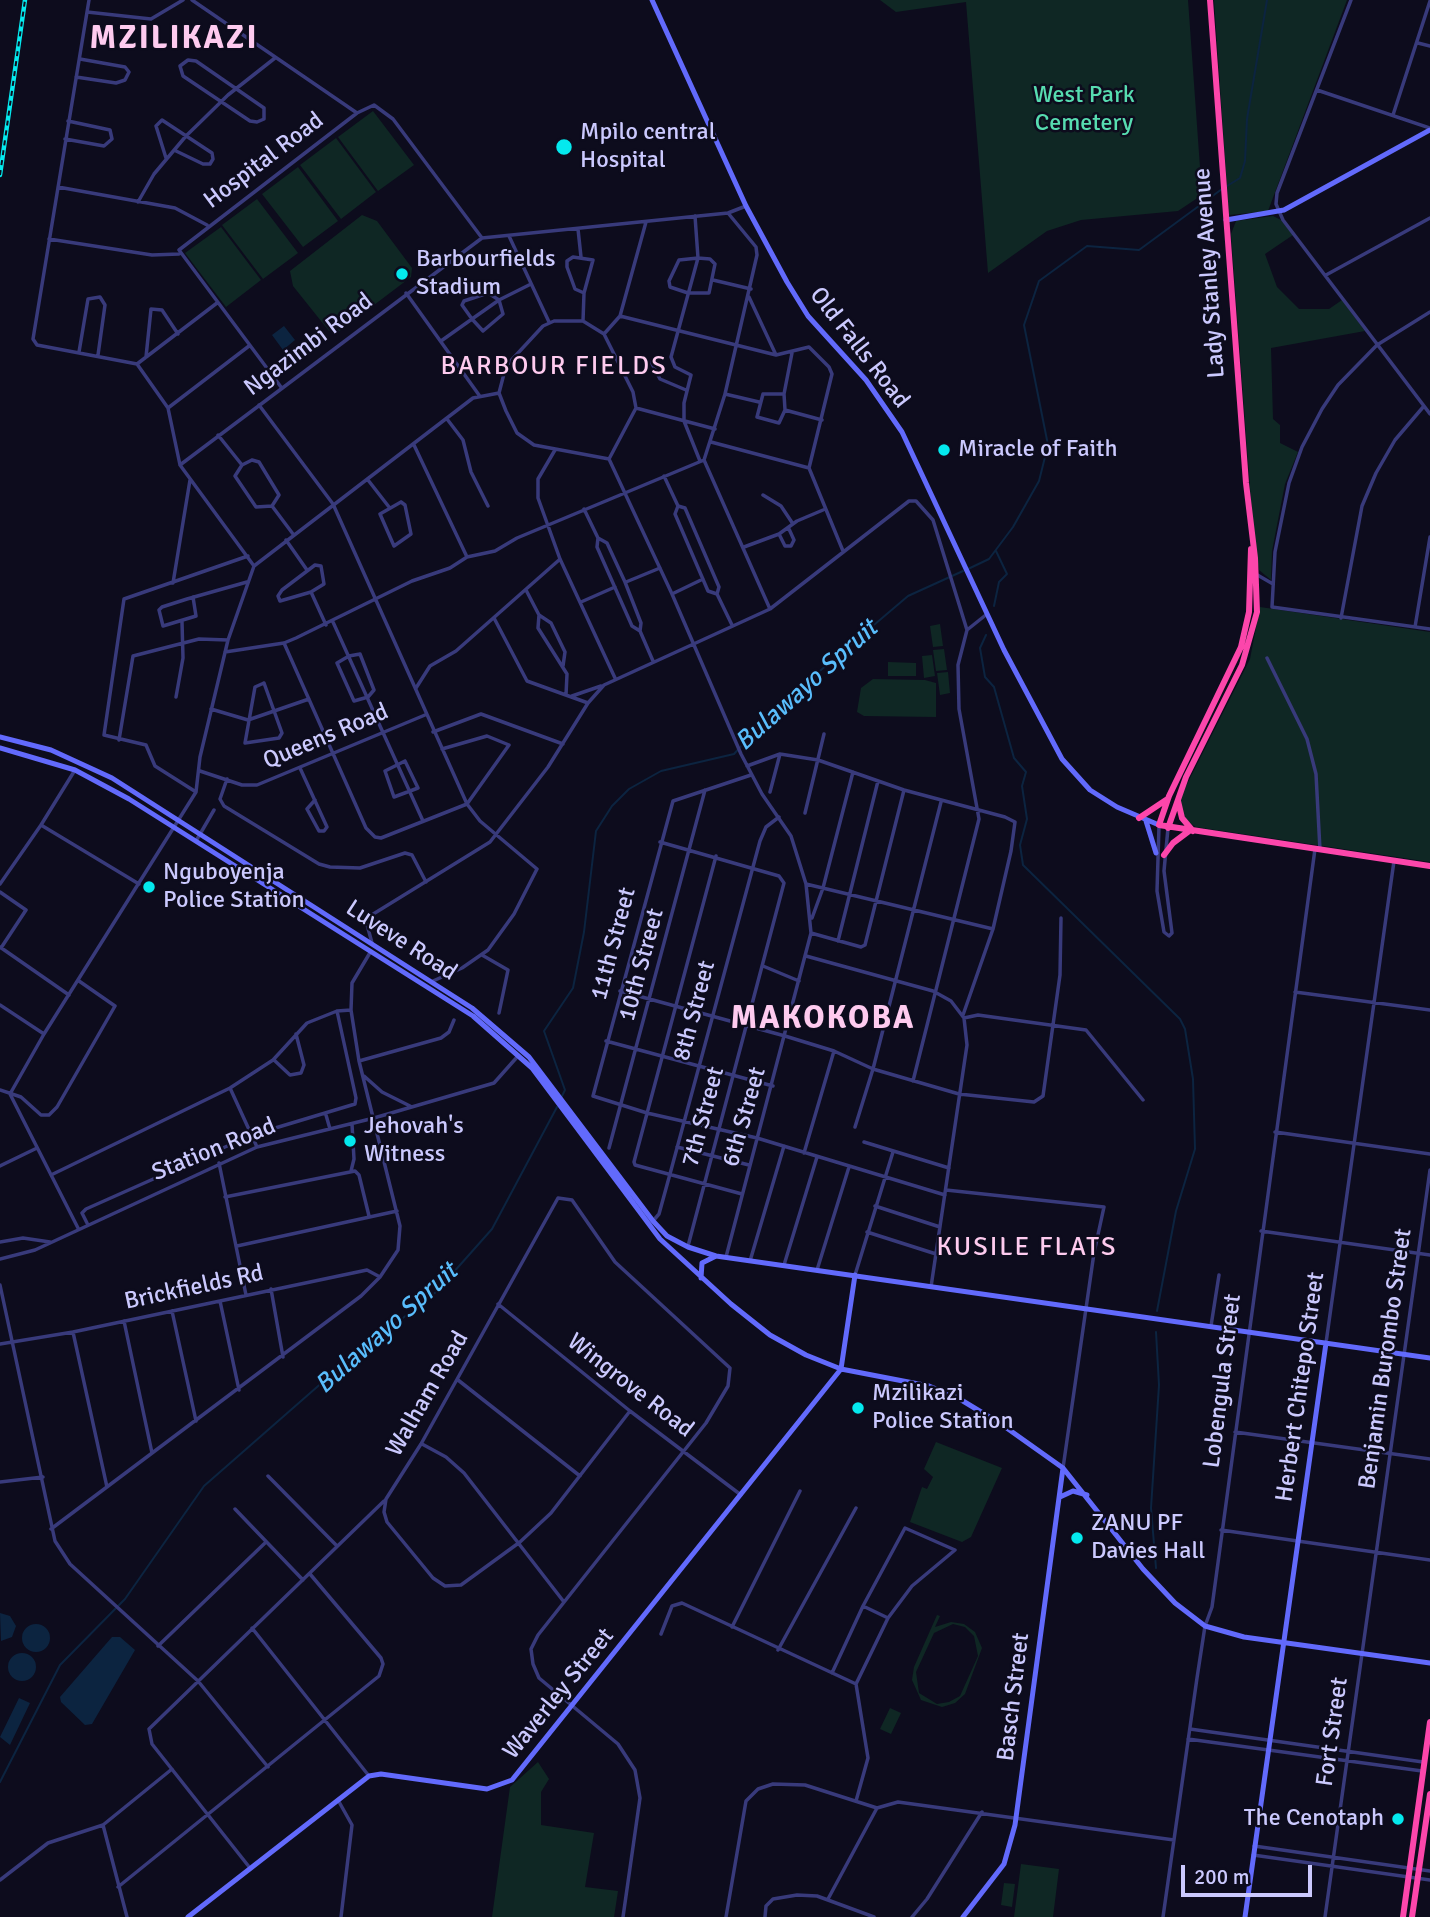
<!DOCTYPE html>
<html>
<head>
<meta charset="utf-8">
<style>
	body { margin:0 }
	#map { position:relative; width:1430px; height:1917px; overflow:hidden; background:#0d0c1d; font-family:Signika,sans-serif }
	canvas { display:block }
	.scale { position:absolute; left:1181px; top:1865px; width:131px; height:32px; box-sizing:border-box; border:4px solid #cbc9fe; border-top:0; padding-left:9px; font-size:21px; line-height:24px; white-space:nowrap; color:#cbc9fe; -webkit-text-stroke:5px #0d0c1d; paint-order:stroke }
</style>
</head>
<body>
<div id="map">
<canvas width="1430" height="1917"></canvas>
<div class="scale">200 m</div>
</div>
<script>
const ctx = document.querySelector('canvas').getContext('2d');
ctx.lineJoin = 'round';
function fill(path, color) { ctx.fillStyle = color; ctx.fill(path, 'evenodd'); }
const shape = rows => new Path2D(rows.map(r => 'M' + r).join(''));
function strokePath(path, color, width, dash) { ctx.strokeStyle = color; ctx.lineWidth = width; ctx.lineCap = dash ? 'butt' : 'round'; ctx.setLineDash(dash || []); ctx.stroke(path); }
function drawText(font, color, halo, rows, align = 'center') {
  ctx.font = font + ' Signika,sans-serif'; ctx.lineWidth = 5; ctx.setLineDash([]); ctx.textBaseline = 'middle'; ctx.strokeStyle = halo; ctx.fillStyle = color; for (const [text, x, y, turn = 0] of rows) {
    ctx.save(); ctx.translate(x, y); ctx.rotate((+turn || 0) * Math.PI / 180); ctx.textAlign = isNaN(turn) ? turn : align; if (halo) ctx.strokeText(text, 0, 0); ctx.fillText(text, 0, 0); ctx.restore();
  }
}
const green = shape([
	[880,0,1188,0,1202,195,1178,211,1081,220,1047,231,988,273,966,2,896,12],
	[1214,0,1347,0,1268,211,1229,215],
	[373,111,414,165,378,191,338,137],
	[336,138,376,192,341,219,300,165],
	[298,167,338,221,303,247,262,194],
	[257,199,298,253,263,279,222,225],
	[362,215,377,221,412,268,411,277,337,333,329,331,293,286,290,271],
	[1273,216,1281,220,1293,235,1265,254,1277,287,1299,309,1329,309,1342,300,1365,331,1271,348,1273,419,1280,425,1280,443,1298,452,1285,484,1272,551,1271,580,1259,570,1254,541,1231,234,1236,221],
	[221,227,261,280,226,307,185,253],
	[1260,607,1430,632,1430,862,1196,827,1187,821,1182,812,1180,798,1250,659],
	[940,624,943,646,933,647,930,626],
	[944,649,947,670,936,671,933,650],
	[932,655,935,676,924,678,922,656],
	[888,662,916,663,916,676,888,676],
	[948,672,950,693,940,695,937,673],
	[873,679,925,680,936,683,936,717,864,716,857,712,861,688],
	[936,1442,1002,1468,971,1537,962,1542,910,1522,922,1487,927,1489,933,1477,924,1469],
	[937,1615,940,1616,935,1627,951,1622,964,1624,975,1632,982,1648,965,1694,955,1703,942,1707,921,1700,912,1680,914,1667],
	[953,1624,965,1627,974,1636,978,1656,960,1696,949,1702,937,1704,919,1693,916,1672,934,1633],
	[890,1708,901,1713,891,1734,880,1729],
	[538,1762,549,1779,541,1792,541,1825,594,1833,585,1887,618,1891,614,1917,492,1917,510,1787],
	[1021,1864,1059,1869,1053,1917,1014,1917],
	[1004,1883,1015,1884,1012,1907,1001,1905]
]);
const water = shape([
	[284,326,295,340,283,350,272,335],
	[0,1613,10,1616,16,1626,12,1637,1,1641],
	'22 1638a14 14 0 1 1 28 0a14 14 0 1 1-28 0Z',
	[112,1637,120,1637,135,1650,92,1724,85,1725,61,1702,60,1697],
	'8 1667a14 14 0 1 1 28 0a14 14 0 1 1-28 0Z',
	[19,1698,30,1703,10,1745,0,1737]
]);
const stream = shape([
	[1227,186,1240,178,1245,161,1247,119,1267,0],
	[968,569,989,559,1013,527,1039,481,1048,445,1024,325,1039,281,1087,246,1139,250,1222,189],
	[994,606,999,582,1007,574,996,551],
	[986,635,980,648,985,677,994,687,1014,758,1026,772,1022,786,1027,819,1020,845,1023,865,1180,1019,1185,1029,1193,1079,1195,1149,1176,1211,1157,1311],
	[561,1098,565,1090,544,1031,573,988,584,932,596,831,612,806,629,789,661,771,734,754,774,710,908,596,963,571],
	[1156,1332,1159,1385,1151,1508,1156,1568],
	[0,1782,60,1665,125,1599,204,1486,333,1373,436,1292,492,1229,557,1107]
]);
const street = shape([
	[89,0,33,339,37,345,137,364,168,408,180,465,254,566],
	[192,0,357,113],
	[1351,0,1277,193,1276,204,1283,220,1430,414],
	[87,12,151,19,183,0],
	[1418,43,1430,46],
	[188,60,196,61,264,108,264,119,257,122,250,121,183,76,180,66,188,60],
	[76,77,116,83,125,80,129,72,125,67,80,59],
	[1317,90,1430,128],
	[1393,115,1430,1],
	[65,139,104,146,112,139,110,130,68,121],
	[166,158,156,126,162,120,212,153,213,159,210,164,203,164,174,150],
	[58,187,175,208,207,225],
	[138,202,154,174,186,136,228,95,275,58],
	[695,216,698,258,671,357,675,367,691,375,684,403,684,421,700,461],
	[578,229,581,257],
	[509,236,549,322],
	[49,239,152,255,179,254],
	[698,258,710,259,715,264,709,293,688,293,670,287,669,281,679,260,698,258],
	[1326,275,1430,218],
	[713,280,751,289],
	[406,293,479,395],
	[749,297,776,355],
	[1430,312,1377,345,1338,385,1322,409,1302,447,1289,483,1275,552,1272,607,1430,629],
	[620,316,776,355,809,347,829,367,832,374,809,468,843,551],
	[554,321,583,321,604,334,633,392,636,408,609,459,534,445,517,433,506,411,499,393,506,366,543,326,554,321],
	[583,321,584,293,575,289,567,267,567,261,573,257,593,260,584,293],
	[604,334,620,316,646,222],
	[441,341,472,319,462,305,464,301,488,293,499,300,503,314,483,331,472,319,499,300,531,284],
	[79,352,88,299,100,297,105,305,98,355],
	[146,357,151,309,162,310,178,334],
	[651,362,660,379,686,390],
	[137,364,217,303],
	[281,387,179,250,357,113,374,105,393,119,482,238],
	[725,394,759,402],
	[763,394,784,394,785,410,779,423,757,417,763,394],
	[784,394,792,353],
	[259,405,333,504,467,804,480,821,537,869,514,914,488,950,462,968,433,981],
	[168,408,249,346],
	[636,408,715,429],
	[785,410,822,420],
	[447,419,463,440,471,472,488,506],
	[218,435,242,465],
	[711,442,809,468],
	[414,445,467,557],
	[555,450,538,479,538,498,560,559,615,678],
	[609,459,672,594,741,754,762,794,791,836,806,884,811,933,726,1257],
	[252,460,259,462,279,495,272,506,256,507,235,476,242,465,252,460],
	[704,460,770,609],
	[180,465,482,238,728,213,746,206],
	[664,476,678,506,685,508,719,587,717,594,708,591,675,514,678,506],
	[368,480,389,507],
	[763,495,781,506,793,524],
	[401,502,405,505,411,534,394,546,380,514,401,502],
	[272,506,293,534],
	[584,509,598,538],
	[779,534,785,546,791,546,794,540,789,529],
	[598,538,607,543,625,582,641,623,640,631,632,626,597,547,598,538],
	[286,540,307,570],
	[744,547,779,534,797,521,823,510],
	[315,565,321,566,324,584,311,592,280,601,278,596,282,590,315,565],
	[1254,573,1273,584],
	[626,582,660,568],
	[173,583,190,480],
	[526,590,539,615,551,623,565,652,563,666],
	[311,592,326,625],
	[672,594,703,579],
	[717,594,732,625],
	[193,597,196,616,163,626,159,610,162,607,187,599,247,582],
	[581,602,615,587],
	[539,615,538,628,567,674,566,695],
	[494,618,527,681,588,703],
	[1341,618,1362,506,1376,473,1395,440,1424,406],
	[333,622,423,821],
	[1415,627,1430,537],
	[640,631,653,661],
	[284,643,366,828,375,837,381,838,467,804,509,745,487,736,442,749],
	[225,652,284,643,296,638,412,581,450,568,467,557,495,551,517,538,704,460,725,394,757,255,756,247,728,213],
	[360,654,374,690,368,697,354,701,337,663,349,656,360,654],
	[1267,658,1307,739,1316,774,1320,850],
	[264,683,282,733,279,738,245,743,255,687,264,683],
	[416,688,430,666,456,651,559,560],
	[572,696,601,686],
	[176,697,183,658,182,622],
	[211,709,248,720,309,699],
	[433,732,481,714,563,744],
	[119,740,133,656,199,639,228,640],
	[405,761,418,788,394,797,385,771,405,761],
	[747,766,780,754,818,760,904,790,1005,817,1015,822,1011,851,993,929,963,1015],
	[300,768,327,827,324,831,319,831,307,809,315,800],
	[200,771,242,785,257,785,425,715],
	[751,775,673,801,593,1096,647,1113,757,1138,945,1195],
	[227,779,220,799,224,806,319,864,330,867,360,868,405,853,412,855,426,882],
	[196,792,155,766,146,745,104,735,124,599,248,556],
	[770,792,780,754],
	[805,813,824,734],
	[41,825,75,770],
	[1159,826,1157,891,1164,932,1169,936,1172,933,1164,871,1168,828],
	[196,841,214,810],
	[660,842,779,876,784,883,688,1246],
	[716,856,634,1162,635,1165,742,1194],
	[0,884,41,825,139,884],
	[806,884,993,929],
	[0,892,26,910,1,948],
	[812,918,823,888,853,772],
	[811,933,861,947,865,945,904,790],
	[838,941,878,781],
	[372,943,366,921,370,916,490,842,548,767,588,703,604,685,770,609,909,501,916,501,933,520,967,630],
	[0,947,69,995],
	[482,955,508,970,499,1013],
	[806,956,933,991,951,1001,964,1018,967,1045,931,1287],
	[763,966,799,981],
	[620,991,785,1036,834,1051,873,1069,959,1094,1034,1102,1043,1096,1060,975,1061,918],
	[1295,992,1430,1010],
	[0,1005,44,1034],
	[964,1018,978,1015,1086,1030,1143,1100],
	[606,1041,773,1086],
	[274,1060,290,1075,301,1073,304,1065,296,1034],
	[359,1061,441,1038,449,1032,454,1020],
	[364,1076,382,1092,410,1106],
	[913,1081,979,819,959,709,958,665,967,630,987,614],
	[230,1088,257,1147],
	[0,1090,21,1097,41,1115,49,1115,57,1107,115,1006,79,981],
	[326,1115,330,1129],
	[855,1127,873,1069,941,802],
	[1275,1132,1430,1154],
	[864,1142,949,1168],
	[677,1147,749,1165],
	[609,1148,705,790],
	[804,1153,834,1051],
	[219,1163,246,1295],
	[0,1166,37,1148],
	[351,1171,354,1159,352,1124],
	[51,1175,230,1088,273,1060,307,1023,337,1011,351,1010],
	[946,1190,1104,1207,1094,1253,1063,1468],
	[225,1197,355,1171,359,1175,369,1216],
	[875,1206,940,1227],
	[653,1221,659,1214,670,1174,760,841,766,827,779,817],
	[87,1223,82,1213,86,1209,252,1135,355,1104,356,1098,337,1011],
	[78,1228,10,1094,44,1034,196,792,200,757,228,640,254,566,473,398,499,393],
	[1261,1231,1430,1255],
	[867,1232,936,1254],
	[0,1242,23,1238,50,1242],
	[237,1246,397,1211],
	[0,1259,35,1250,257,1147,374,1118,494,1083,518,1056],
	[750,1261,784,1146],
	[784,1265,817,1157],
	[817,1270,849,1167],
	[855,1275,893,1152],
	[0,1285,55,1541,70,1564,198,1681,268,1767],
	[271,1289,283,1357],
	[220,1301,239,1390],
	[498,1304,630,1411,741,1495],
	[172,1311,196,1421],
	[124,1321,152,1453],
	[1211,1326,1219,1275],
	[73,1332,107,1487],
	[1326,1343,1394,861],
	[0,1344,73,1332,367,1270,380,1277],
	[458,1380,580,1476],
	[1235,1432,1430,1459],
	[422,1444,446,1457,464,1473,564,1602],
	[268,1476,337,1546],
	[0,1482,43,1477],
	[235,1509,303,1580],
	[51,1529,361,1296,380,1277,398,1250,400,1226,359,1061,351,1010,352,983,371,951],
	[1221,1530,1430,1560],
	[732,1627,800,1491],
	[252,1628,369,1776],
	[661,1634,672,1606,682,1603,856,1684],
	[158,1646,265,1543],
	[778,1650,856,1508],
	[832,1673,863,1606,905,1528,955,1550,912,1586,888,1618],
	[1190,1729,1423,1762],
	[1188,1739,1422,1771],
	[338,1800,352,1825,341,1917],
	[856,1801,868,1758,856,1684,888,1618,863,1606],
	[103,1825,127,1917],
	[1254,1846,1430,1871],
	[1253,1855,1430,1880],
	[250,1868,152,1744,149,1729,384,1501],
	[0,1880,48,1843,103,1825,172,1769],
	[118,1887,379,1676,383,1664,381,1658,310,1574],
	[828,1899,877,1808],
	[623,1917,640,1798,635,1770,618,1744,539,1678,533,1664,531,1649,538,1635,706,1423,728,1386,730,1368,615,1262,572,1200,558,1198,421,1444,386,1499,384,1512,387,1522,433,1578,445,1586,461,1585,520,1542,551,1513,630,1411],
	[726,1917,746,1801,758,1789,773,1784,805,1785,877,1808,898,1802,1174,1840],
	[765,1917,766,1906,773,1899,797,1895,817,1896,874,1917],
	[912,1917,927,1899,982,1812],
	[1163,1917,1197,1678,1205,1626,1212,1607,1315,849],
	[1325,1917,1430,1170]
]);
const secondary = shape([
	[652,0,746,206,787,282,808,316,866,380,902,432,1004,650,1062,759,1090,790,1117,807,1159,825],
	[1226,220,1284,210,1430,130],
	[0,737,51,750,112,778,472,1008,529,1057,653,1221,667,1236,688,1247,716,1256,1430,1358],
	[0,748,75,770,129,799,473,1016,532,1068,660,1239,731,1304,770,1335,806,1355,841,1369,929,1386,958,1398,1001,1424,1063,1468,1143,1569,1175,1603,1205,1626,1244,1637,1430,1663],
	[1146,821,1156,853],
	[701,1278,702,1263,716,1256],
	[1060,1497,1073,1491,1087,1495],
	[188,1917,369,1776,381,1774,487,1789,512,1780,841,1369,855,1275],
	[963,1917,1004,1864,1015,1825,1063,1468],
	[1245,1917,1326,1343]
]);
const highway = shape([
	[1251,549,1249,612,1241,647,1169,796,1159,825,1430,866],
	[1178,801,1182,818,1193,831],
	[1139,818,1166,800],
	[1168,828,1186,777,1242,665,1257,612,1255,558,1246,483,1210,0],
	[1164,855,1173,843,1189,831],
	[1403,1917,1430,1722],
	[1412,1917,1430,1794]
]);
const rail = shape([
	[0,175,25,0]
]);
const markers = [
	[564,147,9,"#04e9ee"],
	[402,274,7,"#04e9ee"],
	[944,450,7,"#04e9ee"],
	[149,887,7,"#04e9ee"],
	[350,1141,7,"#04e9ee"],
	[858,1408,7,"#04e9ee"],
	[1077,1538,7,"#04e9ee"],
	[1398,1819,7,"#04e9ee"]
];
const parkNames = [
	["West Park",1084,96],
	["Cemetery",1084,124]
];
const poiNames = [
	["Mpilo central",580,133],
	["Hospital",580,161],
	["Barbourfields",416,260],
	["Stadium",416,288],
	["Miracle of Faith",958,450],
	["Nguboyenja",163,873],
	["Police Station",163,901],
	["Jehovah's",364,1127],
	["Witness",364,1155],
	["Mzilikazi",872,1394],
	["Police Station",872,1422],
	["ZANU PF",1091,1524],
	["Davies Hall",1091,1552],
	["The Cenotaph",1384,1819,"right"]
];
const streetNames = [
	["Hospital Road",264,161,-37],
	["Lady Stanley Avenue",1210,273,-94],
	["Ngazimbi Road",309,345,-37],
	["Old Falls Road",859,348,52],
	["Queens Road",326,737,-23],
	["Luveve Road",401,941,33],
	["11th Street",614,944,-75],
	["10th Street",642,965,-75],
	["8th Street",695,1011,-75],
	["7th Street",704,1117,-75],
	["6th Street",745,1117,-74],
	["Station Road",214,1150,-22],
	["Brickfields Rd",194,1288,-12],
	["Benjamin Burombo Street",1386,1359,-82],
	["Lobengula Street",1223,1381,-83],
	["Wingrove Road",630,1386,38],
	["Herbert Chitepo Street",1301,1387,-82],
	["Walham Road",428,1394,-60],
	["Waverley Street",559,1694,-51],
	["Basch Street",1014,1697,-83],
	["Fort Street",1333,1732,-82]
];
const neighbourhoodNames = [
	["BARBOUR FIELDS",554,367],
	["KUSILE FLATS",1027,1248]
];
const waterNames = [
	["Bulawayo Spruit",807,686,-42],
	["Bulawayo Spruit",387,1329,-42]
];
const districtNames = [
	["MZILIKAZI",174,40],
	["MAKOKOBA",823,1020]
];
fill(green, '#0f2724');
fill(water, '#0c2440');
strokePath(stream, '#0c2440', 2);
strokePath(street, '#383a7b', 3.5);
strokePath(secondary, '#626afc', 5);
strokePath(highway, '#fc46ab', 6);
strokePath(rail, '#04e9ee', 4.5);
strokePath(rail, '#0d0c1d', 2, [5]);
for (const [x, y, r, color] of markers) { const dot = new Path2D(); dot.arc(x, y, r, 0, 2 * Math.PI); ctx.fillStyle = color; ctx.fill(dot); strokePath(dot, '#0d0c1d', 2.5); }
drawText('24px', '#57dcb0', '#0d0c1d', parkNames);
drawText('24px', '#cbc9fe', '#0d0c1d', poiNames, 'left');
drawText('24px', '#cbc9fe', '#0d0c1d', streetNames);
ctx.letterSpacing = '2px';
drawText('26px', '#fecbef', '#0d0c1d', neighbourhoodNames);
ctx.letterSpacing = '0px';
drawText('italic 26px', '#59bdfc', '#0d0c1d', waterNames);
ctx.letterSpacing = '2px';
drawText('bold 32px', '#fecbef', '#0d0c1d', districtNames);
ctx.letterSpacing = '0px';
</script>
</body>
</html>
